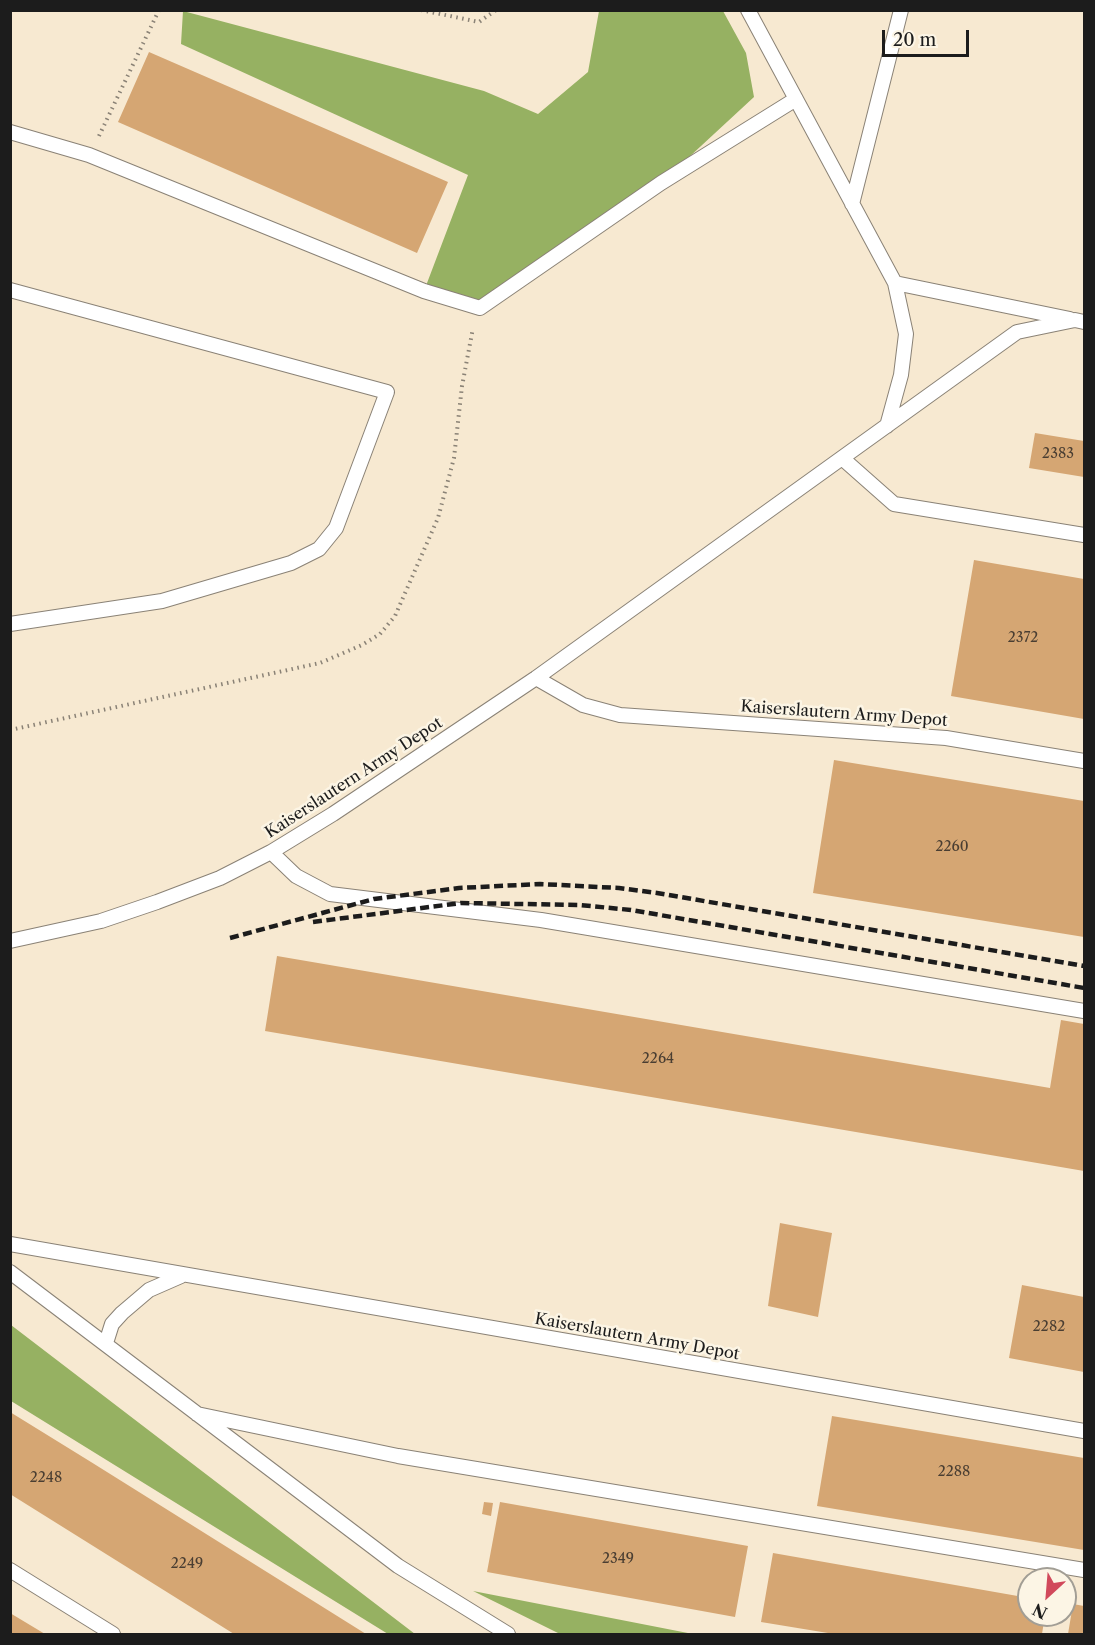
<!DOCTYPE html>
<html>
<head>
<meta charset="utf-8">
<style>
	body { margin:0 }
	#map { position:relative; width:1095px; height:1645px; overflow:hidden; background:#f7e9d1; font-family:"Libre Caslon Text",serif }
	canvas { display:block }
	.frame { position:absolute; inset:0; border:12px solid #1c1c1c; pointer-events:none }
	.north { position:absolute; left:1017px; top:1567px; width:60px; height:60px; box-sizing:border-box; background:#fcf5e5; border:2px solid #a29e95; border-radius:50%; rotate:206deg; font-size:16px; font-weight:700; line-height:24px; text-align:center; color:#1c1c1c }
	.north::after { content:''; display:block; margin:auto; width:21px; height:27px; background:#d1495b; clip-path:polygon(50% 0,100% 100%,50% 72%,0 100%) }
	.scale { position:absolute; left:882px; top:30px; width:87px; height:27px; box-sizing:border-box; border:3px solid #1c1c1c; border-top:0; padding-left:8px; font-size:18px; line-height:21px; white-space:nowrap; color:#1c1c1c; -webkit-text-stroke:4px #fcf5e5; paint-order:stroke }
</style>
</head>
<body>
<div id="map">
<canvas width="1095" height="1645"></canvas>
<div class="frame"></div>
<div class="north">N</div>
<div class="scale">20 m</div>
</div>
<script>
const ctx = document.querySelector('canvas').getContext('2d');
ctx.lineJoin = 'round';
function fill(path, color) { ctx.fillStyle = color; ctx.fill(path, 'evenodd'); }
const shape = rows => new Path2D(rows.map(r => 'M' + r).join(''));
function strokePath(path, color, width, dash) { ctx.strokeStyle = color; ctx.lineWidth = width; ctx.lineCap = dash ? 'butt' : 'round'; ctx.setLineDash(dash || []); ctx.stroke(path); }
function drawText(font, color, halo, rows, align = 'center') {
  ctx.font = font + ' "Libre Caslon Text",serif'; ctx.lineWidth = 5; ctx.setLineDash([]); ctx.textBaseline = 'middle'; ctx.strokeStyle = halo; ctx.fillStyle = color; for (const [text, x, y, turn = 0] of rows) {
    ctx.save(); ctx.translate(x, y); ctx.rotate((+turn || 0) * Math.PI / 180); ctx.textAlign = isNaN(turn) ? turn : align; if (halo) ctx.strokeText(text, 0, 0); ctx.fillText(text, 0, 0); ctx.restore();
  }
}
const forest = shape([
	[183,11,484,91,538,114,588,72,599,11,723,11,746,53,754,97,661,183,480,308,424,291,468,175,181,44],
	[11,1325,415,1634,388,1634,11,1401],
	[473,1591,693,1634,560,1634]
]);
const building = shape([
	[149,52,448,182,417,253,118,122],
	[1035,433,1084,441,1084,477,1029,468],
	[974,560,1084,579,1084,719,951,696],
	[834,760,1084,801,1084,937,813,893],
	[277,956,1050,1088,1061,1020,1084,1024,1084,1171,265,1031],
	[780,1223,832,1233,818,1317,768,1306],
	[1022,1285,1084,1297,1084,1372,1009,1358],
	[10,1412,91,1462,366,1634,234,1634,10,1494],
	[832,1416,1084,1458,1084,1550,817,1506],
	[484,1502,493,1503,491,1516,482,1514],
	[500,1502,748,1546,735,1617,487,1572],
	[773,1553,1029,1598,1029,1615,1045,1615,1042,1634,834,1634,761,1622],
	[1073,1604,1084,1606,1084,1634,1068,1634],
	[10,1613,45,1634,10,1634]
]);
const path = shape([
	[421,10,479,22,496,10],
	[99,136,159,10],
	[10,730,320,663,362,645,380,634,395,616,438,518,454,458,462,386,473,328]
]);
const service = shape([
	[748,10,895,283],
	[10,132,89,155,424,291,480,308,661,183,796,99],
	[852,204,901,10],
	[10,290,387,392,336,528,319,549,291,563,162,601,10,624],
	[887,426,901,375,906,334,895,283,1070,319],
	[842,458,894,504,1084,535],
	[536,678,583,705,620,715,946,738,1084,761],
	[271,852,296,876,330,894,541,920,1084,1011],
	[10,941,101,921,157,902,220,878,271,852,333,814,536,678,1017,332,1075,320,1084,322],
	[10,1244,1084,1431],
	[10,1272,398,1566,508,1634],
	[106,1343,112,1324,122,1313,149,1290,181,1276],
	[197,1414,398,1456,1084,1570],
	[10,1570,113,1634]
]);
const rail = shape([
	[313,922,461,903,580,905,631,910,1084,988],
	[230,938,374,899,459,888,540,884,619,888,657,893,1084,966]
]);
const numberNames = [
	["2383",1058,454],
	["2372",1023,638],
	["2260",952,847],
	["2264",658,1059],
	["2282",1049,1327],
	["2288",954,1472],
	["2248",46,1478],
	["2349",618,1559],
	["2249",187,1564]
];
const streetNames = [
	["Kaiserslautern Army Depot",844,714,4],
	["Kaiserslautern Army Depot",354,778,-33],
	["Kaiserslautern Army Depot",637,1337,10]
];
fill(forest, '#96b162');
fill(building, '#d5a673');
strokePath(service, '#8a8276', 16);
strokePath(path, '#8a8276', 4, [1.5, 4.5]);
strokePath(service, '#fff', 14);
strokePath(rail, '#1c1c1c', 4.5, [9, 4.5]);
drawText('14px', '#4a3e32', null, numberNames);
drawText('16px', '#1c1c1c', '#fcf5e5', streetNames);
</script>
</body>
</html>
